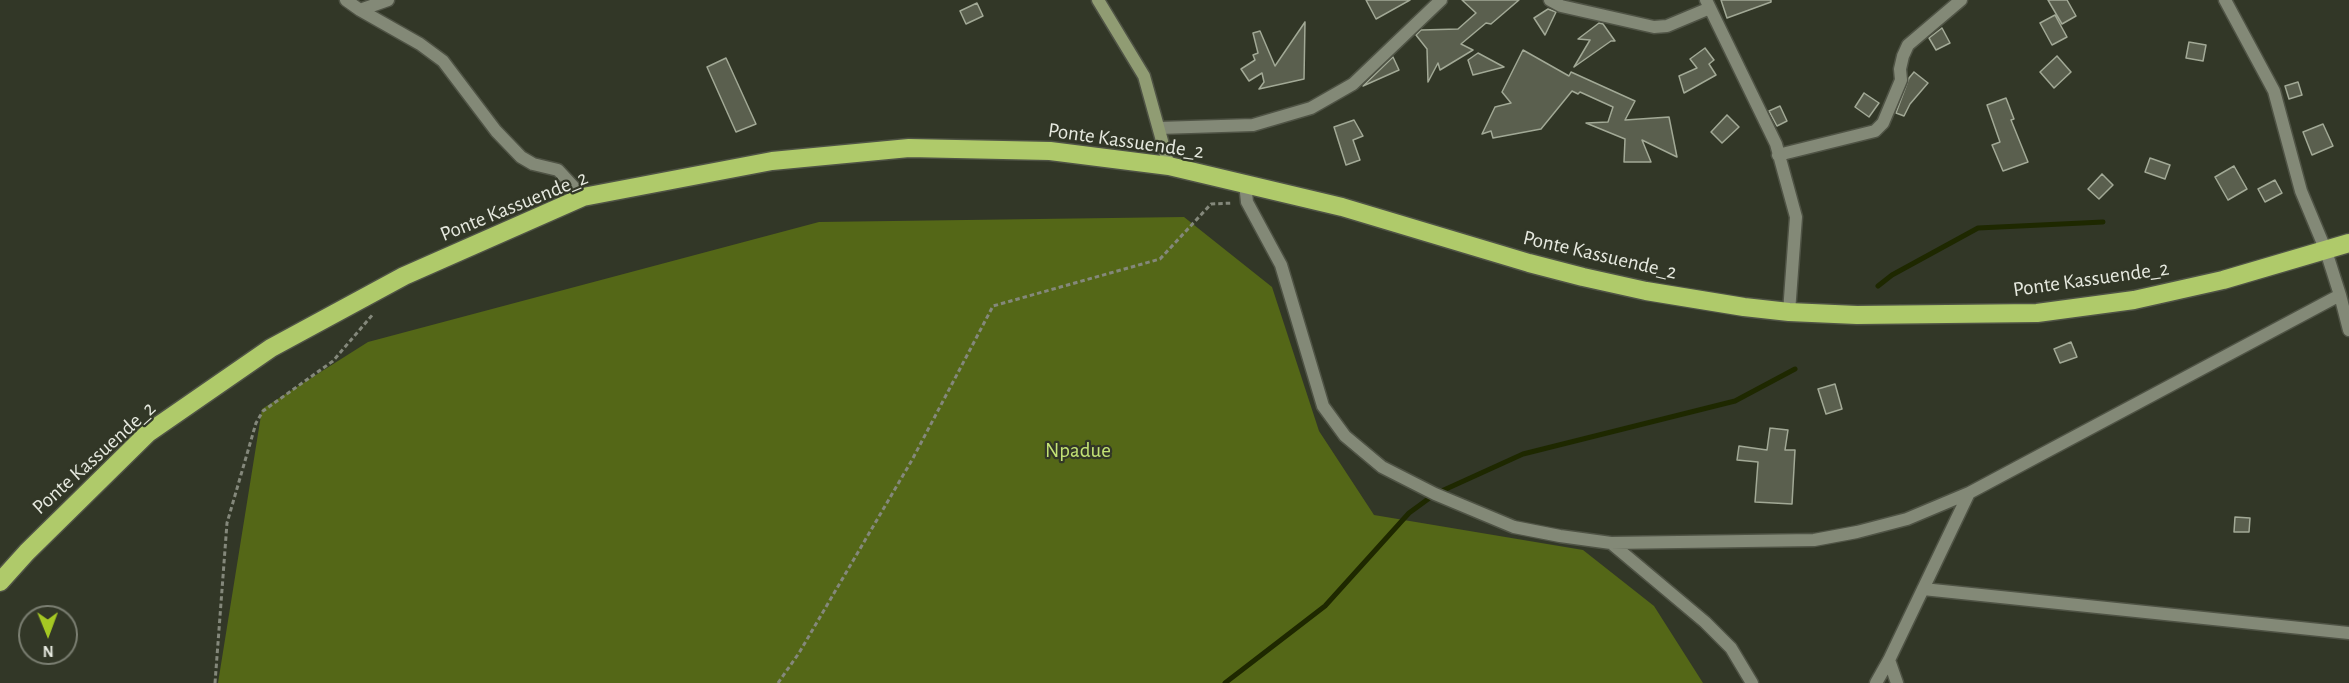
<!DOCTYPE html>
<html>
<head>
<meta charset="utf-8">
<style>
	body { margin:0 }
	#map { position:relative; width:2349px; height:683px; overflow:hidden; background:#323727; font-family:"Alegreya Sans",sans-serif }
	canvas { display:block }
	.north { position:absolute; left:18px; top:605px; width:60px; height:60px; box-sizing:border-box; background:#323727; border:2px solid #7a7e71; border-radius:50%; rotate:179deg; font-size:16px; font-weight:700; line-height:24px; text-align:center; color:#e6e9df }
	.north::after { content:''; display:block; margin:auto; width:21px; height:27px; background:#a5c823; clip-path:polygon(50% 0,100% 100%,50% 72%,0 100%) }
</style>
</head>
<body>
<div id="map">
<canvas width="2349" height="683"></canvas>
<div class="north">N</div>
</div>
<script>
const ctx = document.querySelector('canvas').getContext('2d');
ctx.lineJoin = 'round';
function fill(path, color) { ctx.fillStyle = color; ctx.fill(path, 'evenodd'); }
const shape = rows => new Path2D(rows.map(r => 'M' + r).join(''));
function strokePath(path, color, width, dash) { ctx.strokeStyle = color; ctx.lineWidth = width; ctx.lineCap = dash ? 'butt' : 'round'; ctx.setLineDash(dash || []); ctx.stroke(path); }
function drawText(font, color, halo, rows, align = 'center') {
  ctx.font = font + ' "Alegreya Sans",sans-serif'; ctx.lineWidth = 4.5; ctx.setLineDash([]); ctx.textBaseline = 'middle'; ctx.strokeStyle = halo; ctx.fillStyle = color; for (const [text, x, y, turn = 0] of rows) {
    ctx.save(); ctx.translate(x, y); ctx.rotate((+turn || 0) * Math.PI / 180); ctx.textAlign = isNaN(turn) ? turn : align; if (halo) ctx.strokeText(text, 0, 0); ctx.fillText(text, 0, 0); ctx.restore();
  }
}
const green = shape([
	[1184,217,1272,287,1319,431,1374,515,1583,550,1654,606,1703,683,218,683,262,409,368,342,819,222]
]);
const stream = shape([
	[1878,286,1892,275,1978,228,2103,222],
	[1225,683,1325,606,1409,513,1435,494,1523,454,1735,401,1795,369]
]);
const building = shape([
	[1366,0,1410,0,1376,19,1366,0],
	[1462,0,1519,0,1491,24,1486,23,1461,44,1473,50,1440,70,1438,63,1428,82,1427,49,1416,35,1421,30,1458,29,1476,13,1462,0],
	[1721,0,1771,0,1771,2,1727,18,1721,0],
	[2048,0,2067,0,2076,16,2062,24,2048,0],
	[977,3,983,16,966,24,960,11,977,3],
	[1548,9,1556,12,1545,35,1534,18,1548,9],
	[2055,15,2067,37,2052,45,2040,23,2055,15],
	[1305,22,1304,79,1259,89,1264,82,1262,73,1249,81,1241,69,1255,60,1253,55,1258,53,1253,33,1260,31,1275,66,1305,22],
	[1599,23,1603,24,1615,41,1611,41,1574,67,1590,40,1578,39,1599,23],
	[1942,28,1950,43,1936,50,1929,38,1942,28],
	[2189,42,2206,45,2203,61,2186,58,2189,42],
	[1705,48,1714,60,1709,64,1716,75,1684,93,1679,76,1697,68,1690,59,1705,48],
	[1523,50,1569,76,1571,72,1635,101,1625,120,1669,117,1677,157,1642,140,1651,162,1624,162,1625,139,1586,123,1608,122,1613,107,1580,92,1578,94,1572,91,1541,129,1493,138,1491,131,1482,134,1495,107,1511,103,1502,92,1523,50],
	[1478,53,1504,67,1473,75,1468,60,1478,53],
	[2057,56,2071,72,2054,88,2040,72,2057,56],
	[1393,57,1399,70,1363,86,1393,57],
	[726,58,756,124,736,132,707,67,726,58],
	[1914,72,1928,83,1910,104,1904,116,1896,113,1909,78,1914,72],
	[2298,82,2302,95,2289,99,2285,86,2298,82],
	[1864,93,1879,103,1869,117,1855,107,1864,93],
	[2006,98,2014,119,2011,120,2028,162,2003,171,1992,145,2000,142,1987,105,2006,98],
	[1780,106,1787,121,1777,126,1769,111,1780,106],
	[1727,115,1739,127,1722,143,1711,132,1727,115],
	[1354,120,1363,136,1353,140,1360,160,1346,165,1334,127,1354,120],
	[2323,124,2333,146,2312,155,2303,132,2323,124],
	[2150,158,2170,165,2165,179,2145,172,2150,158],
	[2234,166,2247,189,2228,200,2215,177,2234,166],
	[2102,174,2113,185,2099,199,2088,189,2102,174],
	[2275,180,2282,193,2265,202,2258,189,2275,180],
	[2071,342,2077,357,2060,363,2054,349,2071,342],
	[1835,384,1842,409,1826,414,1818,389,1835,384],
	[1770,428,1788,430,1785,450,1795,450,1792,504,1755,502,1758,462,1737,460,1739,446,1767,450,1770,428],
	[2235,517,2250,518,2249,532,2234,532,2235,517]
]);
const path = shape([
	[215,683,227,523,256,423,263,411,333,361,374,313],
	[778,683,799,653,912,460,993,306,1160,259,1211,204,1233,203]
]);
const street = shape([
	[346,0,360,10,420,44,443,61,496,131,521,157,533,164,558,170,583,197],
	[1550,0,1561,6,1654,27,1667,26,1710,8],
	[1706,0,1776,144,1796,217,1789,312],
	[360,10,388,0],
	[1159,128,1253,125,1311,108,1353,84,1441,0],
	[1778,155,1875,131,1883,123,1901,80,1900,69,1903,56,1908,45,1961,0],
	[1245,183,1247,202,1281,265,1323,406,1345,436,1382,467,1435,494,1514,527,1560,536,1611,543,1814,540,1857,532,1907,519,1969,493,2340,295,2326,251,2301,191,2274,91,2225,0],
	[2340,295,2349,330],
	[1611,543,1705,622,1731,648,1752,683],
	[1923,589,2349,633],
	[1889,660,1897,683],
	[1876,683,1889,660,1969,493]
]);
const secondary = shape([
	[1098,0,1144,76,1169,166]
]);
const highway = shape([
	[0,582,27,552,148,433,271,348,404,276,583,197,772,161,909,148,1050,151,1169,166,1342,207,1529,263,1583,277,1646,291,1744,307,1789,312,1857,315,2037,313,2134,300,2223,280,2349,243]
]);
const streetNames = [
	["Ponte Kassuende_2",1126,141,8],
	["Ponte Kassuende_2",514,206,-22],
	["Ponte Kassuende_2",1600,255,13],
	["Ponte Kassuende_2",2091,279,-8],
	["Ponte Kassuende_2",94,458,-42]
];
const parkNames = [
	["Npadue",1078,451]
];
fill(green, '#546717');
strokePath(stream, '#1e2800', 5);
fill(building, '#5a5f4e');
strokePath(building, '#a2a996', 1.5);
strokePath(street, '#4f5345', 15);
strokePath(secondary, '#4f5345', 15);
strokePath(highway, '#4f5345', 21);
strokePath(path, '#84887b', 3, [4.5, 3]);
strokePath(street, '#838977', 12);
strokePath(secondary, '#909c73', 12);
strokePath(highway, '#afca6a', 18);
drawText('21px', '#e6e9df', '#323727', streetNames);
drawText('21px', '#c4e375', '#323727', parkNames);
</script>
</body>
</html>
